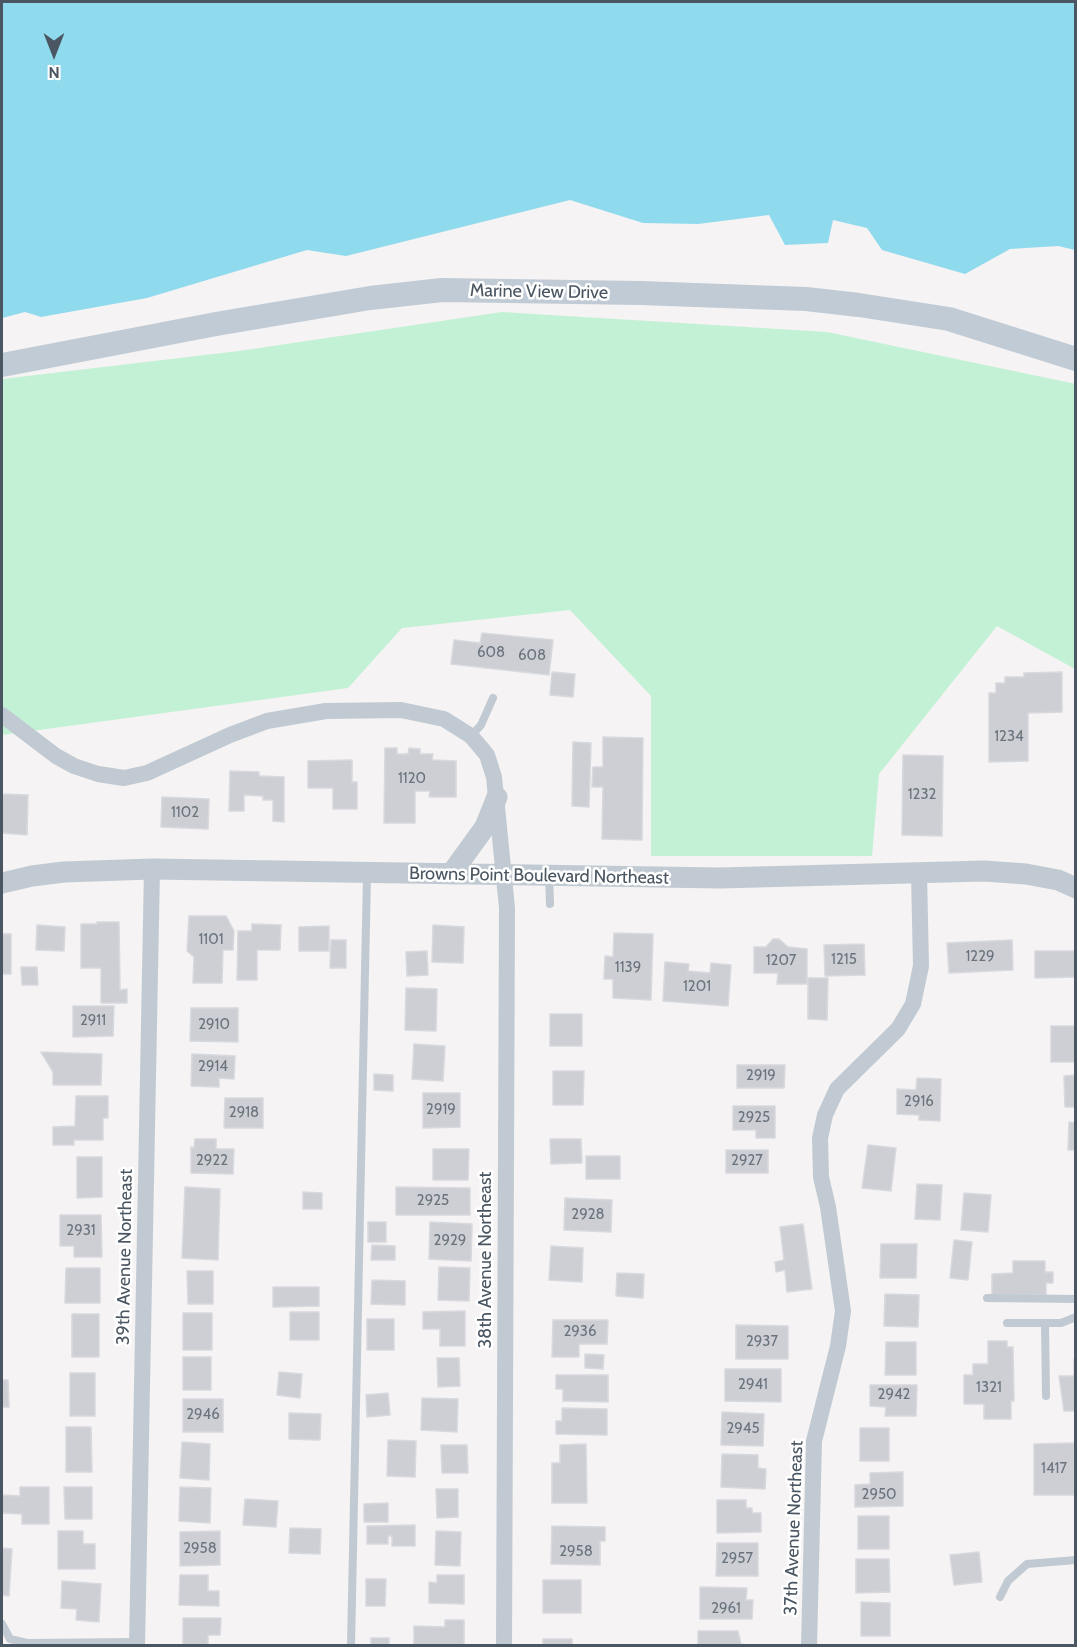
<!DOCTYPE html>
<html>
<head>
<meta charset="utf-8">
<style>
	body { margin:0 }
	#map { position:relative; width:1077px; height:1647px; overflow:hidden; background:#f5f3f3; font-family:Cabin,sans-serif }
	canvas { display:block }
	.frame { position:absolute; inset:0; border:3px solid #4a5661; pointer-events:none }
	.north { position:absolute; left:24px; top:24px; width:60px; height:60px; -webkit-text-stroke:4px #fff; paint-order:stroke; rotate:180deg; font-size:16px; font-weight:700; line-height:24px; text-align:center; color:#4a5661 }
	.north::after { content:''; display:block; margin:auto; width:21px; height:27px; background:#4a5661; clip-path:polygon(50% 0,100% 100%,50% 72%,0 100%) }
</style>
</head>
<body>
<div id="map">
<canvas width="1077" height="1647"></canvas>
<div class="frame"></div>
<div class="north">N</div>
</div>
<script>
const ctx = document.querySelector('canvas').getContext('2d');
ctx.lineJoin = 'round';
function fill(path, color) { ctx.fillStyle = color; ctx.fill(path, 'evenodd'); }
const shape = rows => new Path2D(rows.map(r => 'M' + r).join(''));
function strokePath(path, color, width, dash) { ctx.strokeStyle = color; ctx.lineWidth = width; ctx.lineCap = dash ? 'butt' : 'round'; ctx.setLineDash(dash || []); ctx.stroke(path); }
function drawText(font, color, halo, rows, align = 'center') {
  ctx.font = font + ' Cabin,sans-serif'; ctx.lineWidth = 5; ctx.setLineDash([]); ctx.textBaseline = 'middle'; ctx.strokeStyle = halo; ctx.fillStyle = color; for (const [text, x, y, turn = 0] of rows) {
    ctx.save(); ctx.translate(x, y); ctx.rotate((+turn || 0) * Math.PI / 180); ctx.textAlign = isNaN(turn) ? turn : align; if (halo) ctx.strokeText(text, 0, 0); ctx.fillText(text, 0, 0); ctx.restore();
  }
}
const green = shape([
	[502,312,827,332,1076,384,1075,669,997,626,879,774,872,856,651,856,651,696,570,610,402,628,348,688,2,735,2,379,239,351]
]);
const water = shape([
	[2,2,1075,2,1075,250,1058,246,1010,249,965,274,882,250,867,228,833,220,828,243,785,245,769,215,698,224,643,223,570,200,346,256,307,250,147,298,41,317,25,312,2,318]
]);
const building = shape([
	[482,633,553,640,549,675,451,664,454,640,480,643,482,633],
	[552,672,575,674,573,697,550,695,552,672],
	[1062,672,1062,712,1028,713,1028,761,989,762,989,693,996,693,996,683,1005,683,1005,677,1024,677,1024,673,1062,672],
	[603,737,643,738,642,840,602,839,603,787,592,787,593,767,603,767,603,737],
	[573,742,591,743,589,807,572,806,573,742],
	[385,748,397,748,397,754,408,754,409,748,420,749,420,754,433,754,432,760,456,761,456,797,429,797,430,791,415,791,415,823,384,823,385,748],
	[903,755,943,756,942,836,902,835,903,755],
	[352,760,352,782,357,782,357,809,333,809,333,788,308,788,308,761,352,760],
	[230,771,259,772,259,776,284,777,284,822,273,821,273,800,263,800,263,796,244,795,244,811,229,811,230,771],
	[2,794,28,795,27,835,2,833,2,794],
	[162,797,209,799,208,829,161,827,162,797],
	[189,916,226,916,234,931,233,950,223,950,222,983,193,983,194,957,187,951,189,916],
	[97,922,119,922,120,990,127,989,127,1003,101,1003,101,968,81,968,81,924,97,924,97,922],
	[252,924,281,925,280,950,257,950,257,980,237,980,238,931,252,931,252,924],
	[37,925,65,927,64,951,36,950,37,925],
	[433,925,464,927,463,963,432,962,433,925],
	[329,926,329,951,299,951,299,927,329,926],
	[614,933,653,934,651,1000,613,998,613,979,604,979,605,956,613,957,614,933],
	[2,934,11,934,11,974,2,974,2,934],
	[773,939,779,939,788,947,807,949,807,984,777,984,778,973,754,973,754,947,766,947,773,939],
	[331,940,346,940,346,968,330,968,331,940],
	[1012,940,1013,970,949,973,947,943,1012,940],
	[864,944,865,975,825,976,824,945,864,944],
	[427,951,428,975,407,976,406,952,427,951],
	[1035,951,1076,951,1076,977,1035,978,1035,951],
	[665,962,689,964,688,971,710,973,711,963,731,965,728,1006,663,1001,665,962],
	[21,967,37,967,38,985,22,985,21,967],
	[808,978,828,978,827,1020,808,1019,808,978],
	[406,988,437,989,436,1031,405,1030,406,988],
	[73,1006,114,1006,113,1036,73,1037,73,1006],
	[191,1008,238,1008,238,1042,190,1041,191,1008],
	[550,1014,582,1014,582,1046,550,1046,550,1014],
	[1051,1026,1076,1026,1076,1062,1051,1062,1051,1026],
	[414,1044,445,1046,443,1081,412,1079,414,1044],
	[41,1052,102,1054,101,1085,53,1085,53,1072,41,1052],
	[192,1054,235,1056,234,1079,219,1078,219,1087,191,1086,192,1054],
	[737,1065,785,1065,784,1088,737,1088,737,1065],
	[553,1071,584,1071,583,1105,553,1105,553,1071],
	[374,1074,393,1075,393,1091,374,1090,374,1074],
	[1076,1075,1076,1107,1065,1107,1064,1076,1076,1075],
	[917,1078,941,1079,940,1121,919,1120,919,1115,897,1114,897,1089,916,1090,917,1078],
	[423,1093,460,1093,460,1127,423,1128,423,1093],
	[76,1096,108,1096,108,1118,103,1118,103,1140,74,1140,74,1145,53,1145,53,1127,75,1126,76,1096],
	[225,1098,263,1098,263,1128,224,1128,225,1098],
	[733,1106,775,1106,775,1138,756,1138,756,1130,733,1130,733,1106],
	[1069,1122,1076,1123,1076,1150,1068,1150,1069,1122],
	[195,1139,216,1139,216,1149,234,1149,233,1174,191,1173,191,1147,194,1148,195,1139],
	[550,1139,581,1139,582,1163,551,1164,550,1139],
	[868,1145,896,1148,891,1191,862,1188,868,1145],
	[433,1149,469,1149,468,1180,433,1180,433,1149],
	[726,1150,768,1150,768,1173,726,1173,726,1150],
	[586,1156,620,1156,620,1179,586,1179,586,1156],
	[77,1157,102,1157,102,1197,77,1198,77,1157],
	[917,1184,942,1185,940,1220,915,1219,917,1184],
	[185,1187,220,1189,218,1260,182,1258,185,1187],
	[396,1187,470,1188,470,1215,396,1215,396,1187],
	[303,1192,322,1193,322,1209,303,1209,303,1192],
	[964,1193,991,1195,988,1232,961,1230,964,1193],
	[565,1198,612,1200,611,1232,564,1230,565,1198],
	[60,1215,101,1215,102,1257,74,1257,74,1246,60,1246,60,1215],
	[368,1222,386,1222,386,1242,368,1242,368,1222],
	[430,1222,472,1224,471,1261,429,1259,430,1222],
	[803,1224,812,1289,787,1292,785,1270,776,1272,775,1262,784,1260,780,1227,803,1224],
	[954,1240,972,1242,968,1280,950,1278,954,1240],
	[881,1244,917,1244,916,1278,880,1278,881,1244],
	[372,1245,395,1246,395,1260,371,1260,372,1245],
	[551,1246,583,1248,582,1282,549,1280,551,1246],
	[1013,1261,1045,1261,1045,1272,1053,1272,1053,1283,1046,1283,1046,1295,992,1295,992,1274,1013,1273,1013,1261],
	[439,1267,470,1268,469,1301,438,1300,439,1267],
	[66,1268,100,1268,100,1303,65,1303,66,1268],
	[187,1271,213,1271,213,1304,188,1304,187,1271],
	[617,1273,644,1274,643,1298,616,1296,617,1273],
	[372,1280,405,1281,405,1305,371,1304,372,1280],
	[273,1287,319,1287,319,1306,273,1307,273,1287],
	[885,1294,919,1295,918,1327,884,1326,885,1294],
	[465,1311,465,1346,440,1346,440,1329,423,1329,423,1312,465,1311],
	[290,1312,319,1312,319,1340,290,1340,290,1312],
	[183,1313,212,1313,212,1350,183,1350,183,1313],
	[72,1314,99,1314,99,1357,72,1357,72,1314],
	[367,1319,394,1319,394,1350,367,1350,367,1319],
	[553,1320,608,1320,607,1344,579,1344,579,1357,552,1357,553,1320],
	[736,1325,788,1326,788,1359,736,1359,736,1325],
	[988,1341,1007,1341,1007,1347,1013,1347,1014,1401,1011,1401,1011,1419,984,1419,984,1404,964,1404,964,1375,973,1375,973,1364,988,1364,988,1341],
	[886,1342,916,1342,916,1375,885,1375,886,1342],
	[585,1354,604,1355,603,1369,585,1368,585,1354],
	[183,1357,211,1357,211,1390,183,1390,183,1357],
	[437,1358,459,1358,460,1386,438,1387,437,1358],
	[1074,1359,1076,1411,1064,1411,1059,1376,1074,1376,1074,1359],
	[725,1369,781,1369,781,1402,725,1401,725,1369],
	[279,1372,302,1374,300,1398,277,1395,279,1372],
	[70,1373,95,1373,95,1416,70,1416,70,1373],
	[556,1375,608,1375,608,1402,563,1401,563,1389,556,1389,556,1375],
	[2,1380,8,1380,9,1407,2,1407,2,1380],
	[870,1385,917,1385,916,1416,885,1416,886,1407,870,1406,870,1385],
	[388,1393,390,1415,367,1417,366,1395,388,1393],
	[422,1398,458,1399,457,1432,421,1430,422,1398],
	[183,1399,223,1399,223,1432,183,1432,183,1399],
	[562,1408,607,1409,607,1435,556,1434,556,1421,562,1421,562,1408],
	[722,1412,764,1414,763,1446,721,1445,722,1412],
	[289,1413,321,1414,320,1440,289,1439,289,1413],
	[66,1427,91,1427,92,1472,66,1472,66,1427],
	[860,1428,889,1428,889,1461,860,1461,860,1428],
	[388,1440,416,1441,415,1477,387,1476,388,1440],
	[182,1442,210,1444,209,1480,180,1478,182,1442],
	[1074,1443,1074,1495,1034,1495,1034,1444,1074,1443],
	[586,1444,587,1503,552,1503,552,1463,560,1463,560,1445,586,1444],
	[441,1445,467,1445,468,1473,442,1473,441,1445],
	[722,1454,758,1455,758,1468,766,1469,765,1489,721,1487,722,1454],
	[903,1472,903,1506,855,1507,855,1485,870,1484,870,1473,903,1472],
	[20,1487,49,1487,49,1524,22,1524,22,1514,2,1513,2,1495,20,1496,20,1487],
	[64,1487,92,1487,92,1519,65,1519,64,1487],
	[180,1487,211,1488,210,1523,179,1521,180,1487],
	[436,1489,458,1489,458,1517,437,1518,436,1489],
	[245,1499,278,1501,276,1527,243,1525,245,1499],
	[717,1500,746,1500,746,1508,752,1508,752,1513,761,1513,761,1532,717,1533,717,1500],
	[388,1503,388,1522,364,1522,364,1504,388,1503],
	[858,1516,889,1516,889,1549,858,1549,858,1516],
	[415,1525,415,1546,392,1546,392,1536,388,1536,388,1544,367,1544,367,1526,415,1525],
	[552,1526,605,1527,605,1541,600,1541,600,1565,551,1564,552,1526],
	[290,1528,321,1529,320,1554,289,1553,290,1528],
	[58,1531,83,1531,83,1544,95,1544,95,1569,58,1569,58,1531],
	[220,1531,220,1565,180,1566,180,1532,220,1531],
	[436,1531,461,1532,460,1566,435,1565,436,1531],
	[717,1543,758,1543,758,1576,716,1576,717,1543],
	[2,1548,12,1549,9,1596,2,1595,2,1548],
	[979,1552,982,1582,954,1585,950,1555,979,1552],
	[856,1559,889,1559,890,1592,856,1593,856,1559],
	[180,1575,208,1575,208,1591,219,1591,219,1606,179,1605,180,1575],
	[437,1575,464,1575,464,1604,429,1603,429,1582,437,1583,437,1575],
	[366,1579,386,1579,385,1606,366,1606,366,1579],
	[543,1580,581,1580,581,1613,543,1613,543,1580],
	[62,1581,101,1584,99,1622,76,1620,77,1609,61,1608,62,1581],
	[700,1587,747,1588,746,1600,753,1600,752,1619,700,1619,700,1587],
	[861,1602,890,1603,890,1636,861,1636,861,1602],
	[183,1618,221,1618,220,1635,208,1635,208,1646,183,1646,183,1618],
	[445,1620,464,1620,464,1646,414,1646,414,1626,445,1627,445,1620],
	[698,1631,738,1631,741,1644,751,1646,698,1646,698,1631],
	[371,1638,389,1638,389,1646,371,1646,371,1638],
	[543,1639,572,1639,572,1646,543,1646,543,1639]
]);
const service = shape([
	[471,736,481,725,493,698],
	[549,875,550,904],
	[987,1298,1076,1299],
	[1007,1323,1061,1323,1076,1317],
	[1045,1323,1046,1396],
	[1000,1597,1008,1581,1027,1564,1076,1560],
	[2,1624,10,1639,27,1643,137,1642],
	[351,1646,367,875]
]);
const minor = shape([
	[2,715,56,756,74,766,98,774,124,778,147,773,230,735,267,721,326,711,401,710,444,719,471,736,487,755,494,777,507,908,504,1646],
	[137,1646,152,869],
	[809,1646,814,1441,838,1346,843,1311,828,1207,821,1177,820,1138,825,1115,837,1089,898,1029,913,1004,921,966,919,874]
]);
const tertiary = shape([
	[451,874,485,827,497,797],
	[2,883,32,876,64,872,152,869,720,878,984,871,1026,874,1058,880,1076,888]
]);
const secondary = shape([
	[2,365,216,324,370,298,442,290,640,293,806,299,859,305,949,319,1076,359]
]);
const numberNames = [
	["608",491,653],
	["608",532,656],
	["1234",1009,737],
	["1120",412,779],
	["1232",922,795],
	["1102",185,813],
	["1101",211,940],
	["1229",980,957],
	["1215",844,960],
	["1207",781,961],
	["1139",628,968],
	["1201",697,987],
	["2911",93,1021],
	["2910",214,1025],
	["2914",213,1067],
	["2919",761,1076],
	["2916",919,1102],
	["2919",441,1110],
	["2918",244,1113],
	["2925",754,1118],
	["2922",212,1161],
	["2927",747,1161],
	["2925",433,1201],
	["2928",588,1215],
	["2931",81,1231],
	["2929",450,1241],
	["2936",580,1332],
	["2937",762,1342],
	["2941",753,1385],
	["1321",989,1388],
	["2942",894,1395],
	["2946",203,1415],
	["2945",743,1429],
	["1417",1054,1469],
	["2950",879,1495],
	["2958",200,1549],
	["2958",576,1552],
	["2957",737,1559],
	["2961",726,1609]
];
const streetNames = [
	["Marine View Drive",539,292,1],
	["Browns Point Boulevard Northeast",539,876,1],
	["39th Avenue Northeast",125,1257,-89],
	["38th Avenue Northeast",486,1260,-90],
	["37th Avenue Northeast",794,1528,-88]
];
fill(green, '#c3f1d5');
fill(water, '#90daee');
fill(building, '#cdcfd5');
strokePath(building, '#d7d9de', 1.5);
strokePath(service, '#c1cad2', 8);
strokePath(minor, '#c1cad2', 16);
strokePath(tertiary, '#c1cad2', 21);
strokePath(secondary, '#c1cbd6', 24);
drawText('15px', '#6b747e', null, numberNames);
drawText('18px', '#4a5661', '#fff', streetNames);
</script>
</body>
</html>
